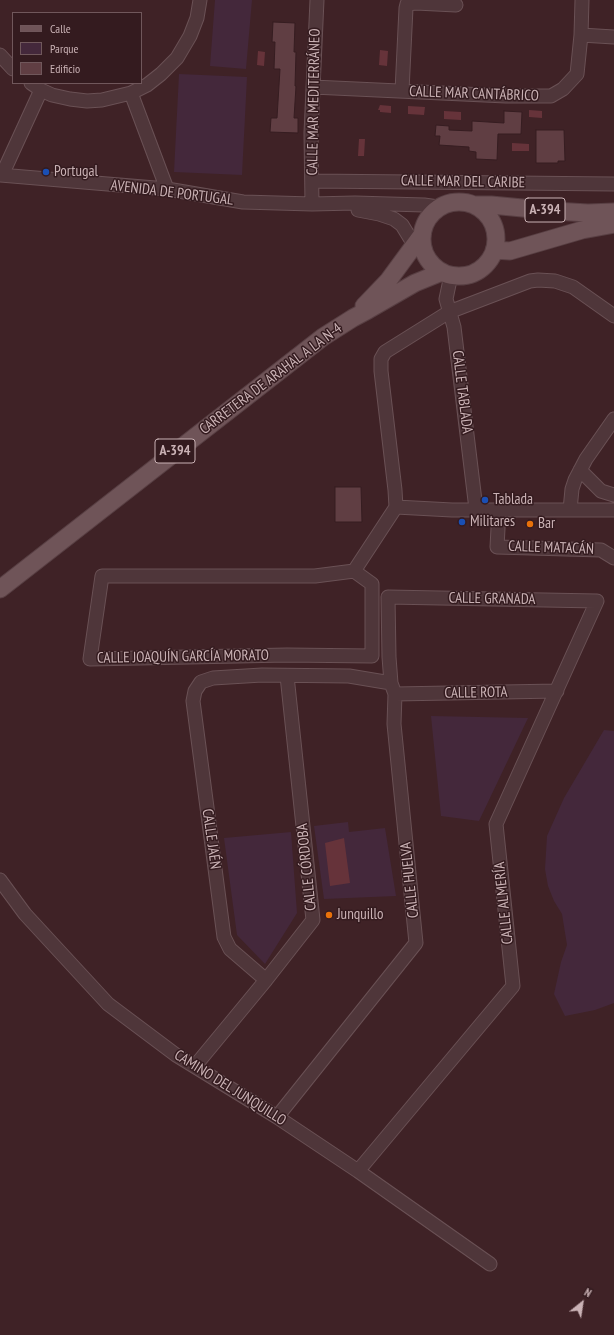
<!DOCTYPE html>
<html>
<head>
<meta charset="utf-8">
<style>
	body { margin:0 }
	#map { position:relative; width:614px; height:1335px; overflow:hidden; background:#3f2226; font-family:"PT Sans Narrow",sans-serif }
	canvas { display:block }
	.legend { position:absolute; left:12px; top:12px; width:130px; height:72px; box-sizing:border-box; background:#341b1f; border:1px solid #70575b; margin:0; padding:5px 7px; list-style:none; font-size:12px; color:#cab2b5 }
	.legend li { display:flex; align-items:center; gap:8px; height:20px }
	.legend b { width:20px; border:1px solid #70575b }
	.north { position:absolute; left:562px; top:1283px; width:40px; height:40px; -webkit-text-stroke:3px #341b1f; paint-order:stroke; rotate:30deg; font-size:11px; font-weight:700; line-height:16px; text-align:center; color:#cab2b5 }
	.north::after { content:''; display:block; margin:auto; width:14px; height:18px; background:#cab2b5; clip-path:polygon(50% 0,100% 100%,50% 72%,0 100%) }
</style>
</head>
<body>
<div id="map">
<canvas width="614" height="1335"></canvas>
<ul class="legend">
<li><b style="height:5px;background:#6f5458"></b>Calle</li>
<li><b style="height:11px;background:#44283b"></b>Parque</li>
<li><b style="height:11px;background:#603e43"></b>Edificio</li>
</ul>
<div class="north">N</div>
</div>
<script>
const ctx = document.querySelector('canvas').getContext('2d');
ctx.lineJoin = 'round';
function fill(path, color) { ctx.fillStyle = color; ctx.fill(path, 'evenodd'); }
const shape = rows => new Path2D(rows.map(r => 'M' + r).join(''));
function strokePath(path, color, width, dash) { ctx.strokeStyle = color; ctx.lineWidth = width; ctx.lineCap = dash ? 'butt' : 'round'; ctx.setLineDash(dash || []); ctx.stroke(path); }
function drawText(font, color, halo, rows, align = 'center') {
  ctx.font = font + ' "PT Sans Narrow",sans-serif'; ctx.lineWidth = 3; ctx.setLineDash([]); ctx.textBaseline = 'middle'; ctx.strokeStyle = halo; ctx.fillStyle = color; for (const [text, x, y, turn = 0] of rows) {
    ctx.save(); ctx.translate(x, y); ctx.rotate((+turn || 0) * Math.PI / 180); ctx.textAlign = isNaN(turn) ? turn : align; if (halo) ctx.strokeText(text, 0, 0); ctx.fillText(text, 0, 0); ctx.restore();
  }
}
const green = shape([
	[215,0,252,0,246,69,210,66],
	[179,74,247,77,242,175,174,172],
	[431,716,528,718,479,821,441,816],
	[604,730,614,731,614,1003,595,1010,565,1016,554,994,561,962,567,945,562,914,554,901,548,886,545,869,547,836,564,798],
	[348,822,349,832,385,828,396,896,324,899,314,826],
	[291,832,297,913,265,964,237,935,224,838]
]);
const water = shape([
	[380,50,388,51,387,66,379,65],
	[258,51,265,52,264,66,257,65],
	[380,105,391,106,391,113,380,112,380,110,378,110],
	[408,106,425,107,424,115,408,114],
	[529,110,542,111,542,118,529,117],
	[444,111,461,112,461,120,444,119],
	[359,139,365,139,364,156,358,156],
	[512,143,529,144,529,151,512,151],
	[344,838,350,883,330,886,325,843]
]);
const building = shape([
	[273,22,295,23,294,52,296,52,295,86,296,86,294,118,298,118,298,133,270,132,271,118,277,118,280,69,274,69,275,42,272,42,273,22],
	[504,111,522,112,521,134,498,134,497,160,476,159,476,152,469,151,469,147,439,145,440,136,435,136,436,125,449,126,449,130,472,131,472,121,504,123,504,111],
	[536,130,564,130,565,161,558,161,558,163,536,163,536,130],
	[335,487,361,487,362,522,335,522,335,487]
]);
const minor = shape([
	[581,35,614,37],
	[0,55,13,69],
	[31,83,41,90,52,95,70,99,87,101,102,100,131,93,147,85,161,74,177,58,190,36,197,18,200,0],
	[313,87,506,96,551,96,563,89,577,74,581,35,582,0],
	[402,91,406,8,407,4,416,3,456,5],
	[131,93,167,189],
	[0,175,167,189,243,202,312,204,355,203,424,205,438,207],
	[2,175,41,90],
	[312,181,614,184],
	[312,204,311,133,317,0],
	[358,210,379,214,394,219,402,225,410,238,415,244,422,248],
	[451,275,446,299,454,327,476,509],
	[580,470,601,491,614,495],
	[396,507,452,510,614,510],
	[499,510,497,547,601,550,614,558],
	[570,510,572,489,575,480,586,459,614,419],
	[354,571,372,584,372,656,287,655,90,659,102,576,315,576,354,571],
	[354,571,396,507,395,490,381,371,381,359,385,352,449,312,530,281,538,280,555,281,573,287,614,316],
	[395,694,557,691],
	[0,880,25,914,108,1004,176,1055,277,1117,358,1171,490,1264],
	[266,980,230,949,224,937,193,701,195,691,201,682,213,678,262,675,349,676,391,683],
	[195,1066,266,980,313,920,287,676],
	[277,1117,416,943,394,724,395,694,391,683,389,657,388,597,597,601,496,824,513,986,358,1171]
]);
const major = shape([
	'422 239a37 37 0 1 1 74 0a37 37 0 1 1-74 0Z',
	[475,205,491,205,554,211,588,213,614,212],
	[494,250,510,251,582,230,614,224],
	[364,306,388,281,421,236],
	[0,589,323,337,353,318,368,310,415,283,442,272]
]);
const markers = [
	[46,172,4,"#1a4fb4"],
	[485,500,4,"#1a4fb4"],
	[462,522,4,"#1a4fb4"],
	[530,524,4,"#e8710a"],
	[329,915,4,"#e8710a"]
];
const shields = [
	[545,210,40],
	[175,451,40]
];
const shieldNames = [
	["A-394",545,210],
	["A-394",175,451]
];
const streetNames = [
	["CALLE MAR CANTÁBRICO",474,94,2],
	["CALLE MAR MEDITERRÁNEO",314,102,-89],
	["CALLE MAR DEL CARIBE",463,182,1],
	["AVENIDA DE PORTUGAL",172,193,7],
	["CARRETERA DE ARAHAL A LA N-4",271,379,-37],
	["CALLE TABLADA",462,392,83],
	["CALLE MATACÁN",551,548,2],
	["CALLE GRANADA",492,599,1],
	["CALLE JOAQUÍN GARCÍA MORATO",183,657,-1],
	["CALLE ROTA",476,693,-1],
	["CALLE JAÉN",211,839,82],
	["CALLE CÓRDOBA",307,867,-96],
	["CALLE HUELVA",410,880,-96],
	["CALLE ALMERÍA",504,903,-96],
	["CAMINO DEL JUNQUILLO",230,1088,32]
];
const poiNames = [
	["Portugal",54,172],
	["Tablada",493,500],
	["Militares",470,522],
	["Bar",538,524],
	["Junquillo",337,915]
];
fill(green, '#44283b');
fill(water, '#66333a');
fill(building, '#603e43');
strokePath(building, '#361d21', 1);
strokePath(minor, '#6a5155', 15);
strokePath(major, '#583f43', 19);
strokePath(minor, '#4f363a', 13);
strokePath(major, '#6f5458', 17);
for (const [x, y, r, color] of markers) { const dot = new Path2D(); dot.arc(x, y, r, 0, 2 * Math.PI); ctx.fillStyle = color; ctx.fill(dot); strokePath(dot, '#341b1f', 1.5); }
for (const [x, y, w] of shields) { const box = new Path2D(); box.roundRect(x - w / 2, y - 12, w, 24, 3); ctx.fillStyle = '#341b1f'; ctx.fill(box); strokePath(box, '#cab2b5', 1); }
drawText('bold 14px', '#cab2b5', null, shieldNames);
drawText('15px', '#cab2b5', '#341b1f', streetNames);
drawText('15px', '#cab2b5', '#341b1f', poiNames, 'left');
</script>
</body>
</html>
